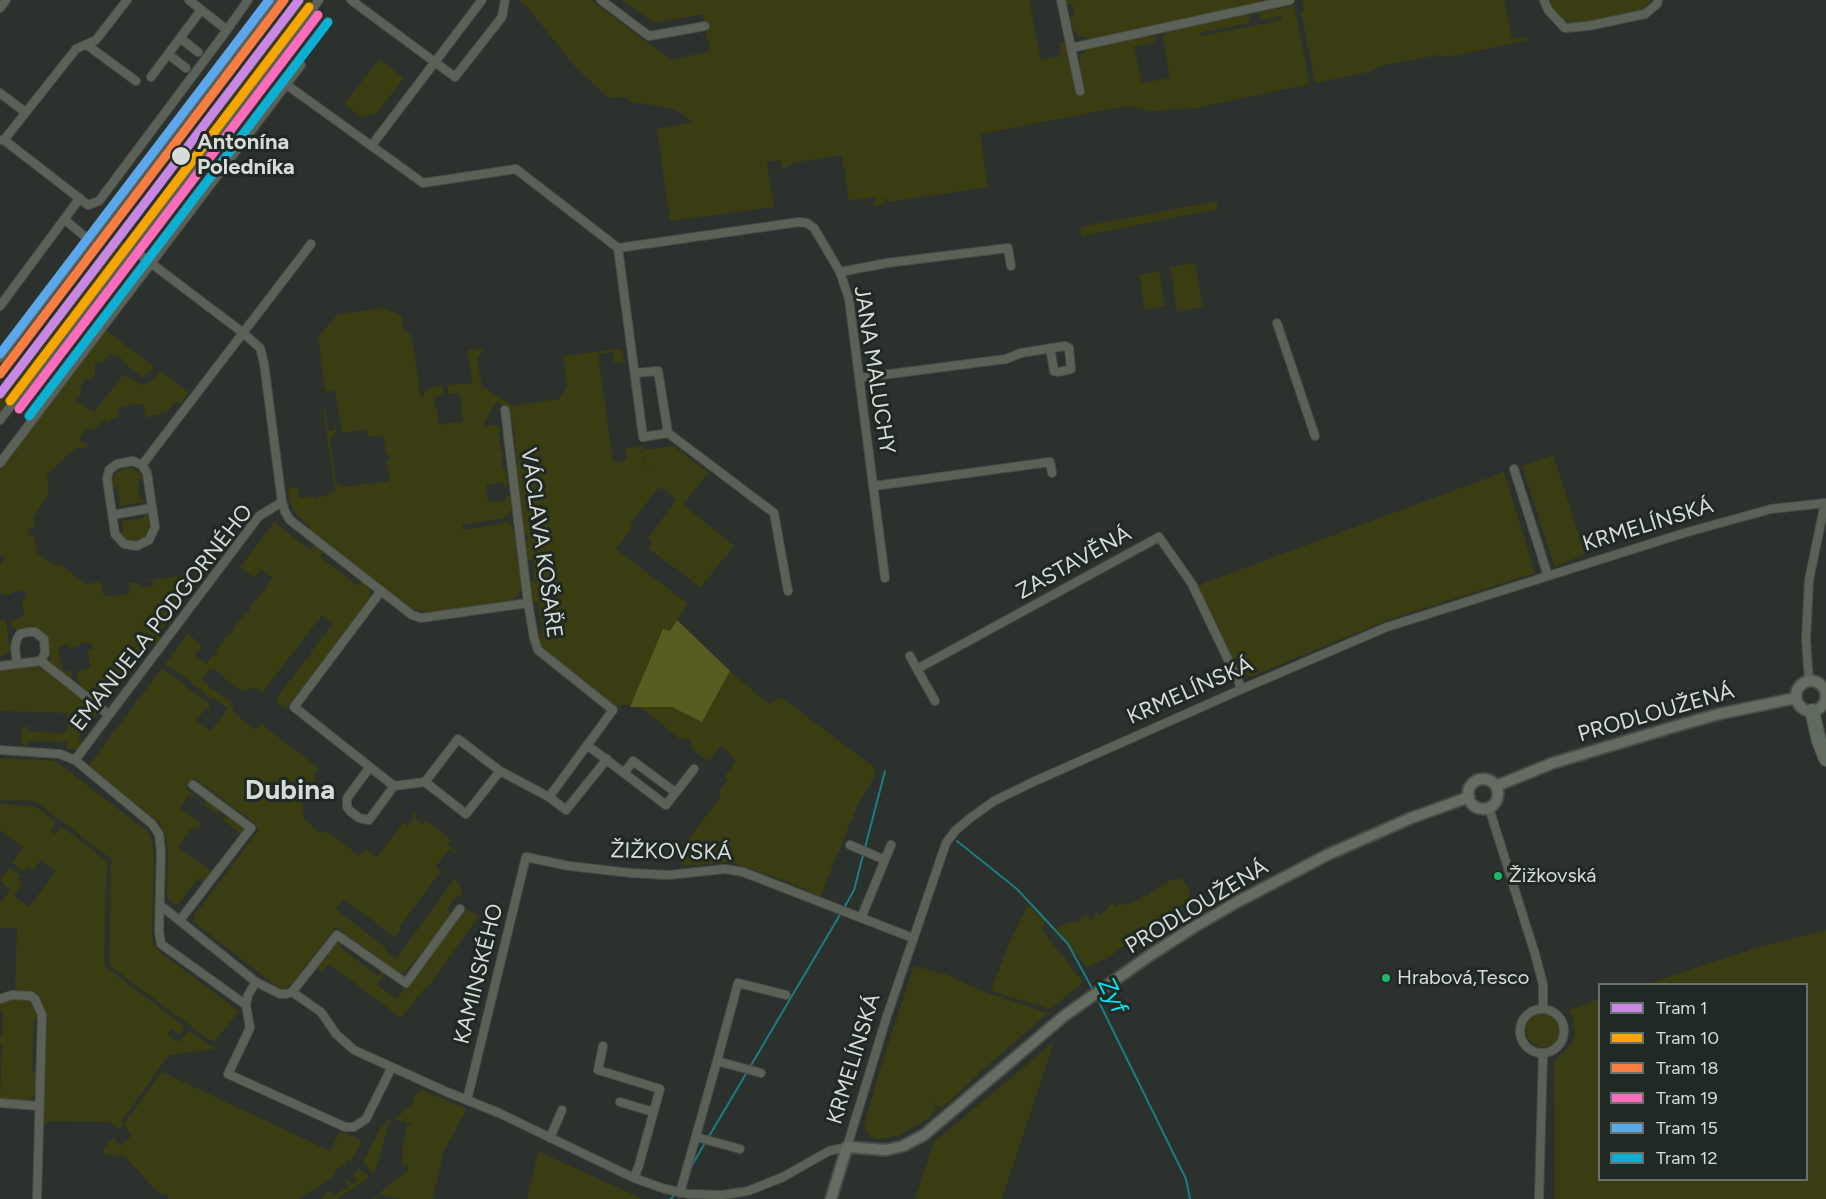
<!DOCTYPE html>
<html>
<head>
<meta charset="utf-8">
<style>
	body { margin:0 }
	#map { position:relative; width:1826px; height:1199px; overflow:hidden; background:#2c312e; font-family:Figtree,sans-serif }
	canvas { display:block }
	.legend { position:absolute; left:1598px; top:983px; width:210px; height:198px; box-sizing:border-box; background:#202923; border:2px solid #69716c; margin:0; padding:8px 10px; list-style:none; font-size:18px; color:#d7dcd9 }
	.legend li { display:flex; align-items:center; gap:12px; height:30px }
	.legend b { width:30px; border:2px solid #69716c }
</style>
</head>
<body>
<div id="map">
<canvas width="1826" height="1199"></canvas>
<ul class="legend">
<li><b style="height:8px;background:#c787e3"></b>Tram 1</li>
<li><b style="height:8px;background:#f7a600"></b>Tram 10</li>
<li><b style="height:8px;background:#f77d43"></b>Tram 18</li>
<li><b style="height:8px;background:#fb6dba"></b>Tram 19</li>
<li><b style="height:8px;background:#5aa8eb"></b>Tram 15</li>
<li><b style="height:8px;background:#0dafd3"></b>Tram 12</li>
</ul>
</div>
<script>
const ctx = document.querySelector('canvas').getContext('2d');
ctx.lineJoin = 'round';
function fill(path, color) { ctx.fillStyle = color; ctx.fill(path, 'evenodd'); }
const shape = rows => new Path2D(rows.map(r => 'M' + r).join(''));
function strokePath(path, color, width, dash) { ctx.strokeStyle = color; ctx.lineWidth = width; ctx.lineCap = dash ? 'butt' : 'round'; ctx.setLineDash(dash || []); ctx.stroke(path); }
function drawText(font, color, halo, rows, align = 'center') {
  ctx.font = font + ' Figtree,sans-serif'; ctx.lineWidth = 6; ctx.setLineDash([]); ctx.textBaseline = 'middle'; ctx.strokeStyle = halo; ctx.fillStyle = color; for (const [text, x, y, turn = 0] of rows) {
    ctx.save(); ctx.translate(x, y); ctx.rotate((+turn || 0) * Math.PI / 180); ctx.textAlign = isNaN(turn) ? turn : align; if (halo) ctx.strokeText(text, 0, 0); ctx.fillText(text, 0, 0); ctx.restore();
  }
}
const green = shape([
	[281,0,289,0,262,36,257,32],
	[303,0,312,0,204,142,199,138],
	[519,0,591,0,671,60,710,51,703,14,655,23,622,0,1029,0,1041,60,1061,56,1059,43,1061,42,1067,43,1077,94,1085,92,1080,67,1080,59,1082,54,1091,47,1153,34,1156,37,1155,42,1134,47,1142,83,1170,78,1163,38,1166,31,1248,14,1251,17,1249,23,1200,33,1201,36,1282,20,1281,16,1262,20,1258,15,1260,12,1294,5,1310,84,1196,108,1151,111,1126,106,980,134,988,187,890,202,882,197,886,204,872,206,876,200,875,197,849,201,842,155,796,162,782,169,780,160,767,162,774,207,670,221,657,129,693,122,675,109,628,101,627,97,609,98,577,69,529,9],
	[1065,0,1262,0,1260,4,1092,38,1080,36,1074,31,1069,17,1075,16,1072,4,1066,5],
	[1302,0,1504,0,1512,39,1527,36,1529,40,1447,57,1438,55,1384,65,1368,72,1315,83,1301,12,1304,11],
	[1547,0,1652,0,1639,12,1577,23,1569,22,1560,18],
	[379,59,404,78,377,113,361,117,344,104],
	[190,119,196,123,116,228,111,224],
	[1217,201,1218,209,1082,236,1080,227],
	[107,228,113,232,0,381,0,370],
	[121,240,126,243,0,411,0,400],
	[1195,263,1203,307,1177,312,1170,267],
	[1159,271,1165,306,1145,310,1139,275],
	[383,308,402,316,405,333,411,333,421,398,424,397,424,392,428,388,443,385,444,394,434,397,439,425,463,421,459,393,449,394,447,385,473,383,467,351,470,350,484,348,477,360,482,386,513,406,559,399,567,386,563,356,619,349,623,351,624,362,614,363,612,352,598,354,613,462,627,460,625,449,642,446,645,449,641,449,644,463,660,476,644,462,642,450,674,446,709,473,691,494,690,493,690,495,683,504,734,546,700,588,675,567,674,568,648,548,652,542,648,538,676,500,668,493,667,489,665,491,659,487,630,524,633,527,616,549,688,604,670,631,663,630,631,706,624,704,619,708,551,657,538,641,536,634,543,633,538,602,532,603,529,582,535,581,533,560,526,560,524,542,528,540,527,534,523,534,522,526,524,524,517,490,519,488,517,475,515,474,515,467,518,467,512,418,507,418,503,405,497,402,484,422,485,426,498,425,501,429,501,431,498,432,501,452,504,452,504,454,501,455,503,468,506,470,508,484,505,488,504,482,486,485,488,502,506,500,506,495,508,495,510,497,512,511,505,518,462,525,463,530,506,522,513,526,522,584,521,591,513,600,432,612,416,610,408,606,308,529,310,527,295,513,290,503,288,488,298,487,299,498,313,496,316,499,335,491,323,408,325,408,328,431,335,430,335,421,337,430,330,440,336,484,342,484,343,487,389,481,387,462,390,457,386,454,383,435,368,437,366,429,342,433,335,390,325,391,318,337,338,314],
	[106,330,154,367,143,378,122,362,123,360,118,356,116,358,110,353,104,361,95,364,95,374,89,381,87,377,84,381,80,387,83,391,75,400,94,412,124,374,142,385,152,381,160,371,189,393,180,404,175,401,168,412,161,413,161,415,151,414,151,417,146,417,144,404,135,405,135,403,118,408,119,417,111,419,108,423,103,419,94,431,87,427,79,439,90,447,76,448,47,474,49,492,34,517,35,528,28,529,29,536,35,536,37,553,52,564,61,565,86,584,100,582,104,596,112,595,113,597,130,593,129,583,138,582,140,588,154,585,153,581,140,581,186,576,189,578,177,580,178,586,189,585,193,587,158,634,163,638,157,646,149,641,101,704,81,688,78,681,77,672,90,668,88,650,93,649,92,643,83,642,78,646,69,648,69,644,59,646,60,663,62,663,63,672,72,670,71,681,52,666,47,640,43,634,31,628,16,630,12,626,11,621,24,616,22,599,26,598,26,591,21,592,21,590,3,596,3,593,0,593,0,565,5,558,0,554,0,470],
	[1553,455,1585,554,1555,567,1522,466],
	[131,468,140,473,143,478,144,482,138,478,140,497,147,502,120,506,118,490,111,485,112,480,117,472,126,468],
	[1504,472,1535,573,1388,620,1252,676,1241,675,1198,585],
	[148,511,149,529,144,538,132,541,123,538,119,534,117,530,121,532,123,530,122,521,143,518,145,516,141,513],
	[278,517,279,518,276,523,310,550,315,545,324,552,320,557,358,586,362,581,368,586,370,591,370,597,286,709,276,702,278,699,277,697,290,680,292,680,294,677,293,676,307,658,309,659,311,655,310,654,323,636,325,637,327,634,326,632,333,624,322,615,262,693,256,688,249,688,246,692,242,690,241,691,223,677,223,675,210,668,202,679,210,686,209,688,213,690,214,689,232,702,231,704,234,707,232,711,256,730,261,724,319,768,314,774,315,782,319,785,317,789,312,785,302,798,304,819,322,834,325,830,360,856,366,849,377,857,403,823,408,826,412,821,414,811,416,813,415,818,422,824,426,820,451,840,448,844,456,850,455,853,449,849,436,867,439,871,442,870,400,926,401,928,395,937,344,899,336,909,386,948,385,950,396,959,454,879,460,885,462,898,457,895,447,909,453,914,405,973,398,973,394,970,336,927,291,985,282,990,274,984,196,924,194,920,196,913,259,829,254,825,255,823,194,778,186,789,204,803,208,800,220,809,217,813,224,819,227,814,241,825,244,832,242,835,196,798,188,795,180,808,201,824,198,830,193,827,178,847,211,871,212,874,205,884,198,878,178,905,172,903,167,896,168,852,166,837,160,824,90,766,90,764,162,668,209,704,211,710,207,707,196,720,211,731,228,708,214,699,210,699,202,692,201,689,191,684,192,682,165,664,188,634,202,645,195,655,206,664,213,655,214,656,217,653,216,651,229,634,231,635,234,631,232,630,246,612,248,613,250,610,249,608,263,591,264,592,267,588,266,587,272,578,261,569,254,578,240,567],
	[6,619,10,652,0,656,0,620],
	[34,666,42,668,97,710,95,712,97,713,78,739,83,743,78,749,67,749,67,742,28,741,27,747,21,742,21,731,26,726,28,726,28,732,67,733,67,713,0,711,0,670],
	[730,671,769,704,781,697,875,768,876,775,859,802,820,897,789,882,731,862,683,866,682,848,721,796,719,792,728,779,725,776,736,761,732,758,733,756,721,746,708,762,692,749,691,740,688,738,685,740,680,739,639,706,672,707,702,722],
	[0,758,46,760,57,762,148,832,152,841,154,857,152,935,154,943,160,952,239,1011,215,1041,211,1041,110,966,109,961,111,859,38,803,33,801,0,800],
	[0,804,35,806,56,822,50,831,55,834,61,826,107,861,104,961,107,968,184,1026,179,1035,172,1029,168,1034,174,1039,179,1042,187,1032,190,1031,212,1047,216,1046,214,1049,169,1055,123,1119,122,1126,120,1129,111,1122,48,1121,45,1127,43,1126,46,1015,37,993,19,992,15,989,17,928,0,928,0,903,10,890,0,880,10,867,21,876,18,881,22,884,14,896,29,907,56,871,41,860,33,871,28,867,24,872,12,862,23,847,0,830],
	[1182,877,1190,892,1189,900,1141,932,1108,958,1086,967,1056,928,1069,922,1080,922,1081,917,1087,915,1090,920,1094,918,1096,912,1100,916,1111,904,1116,907,1120,902,1123,905,1129,904,1132,901,1138,901,1140,898,1142,899,1143,895,1149,896,1151,891,1154,891,1158,886,1159,889,1163,884,1167,884,1168,879,1172,881,1174,878,1177,880],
	[1028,905,1046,921,1042,930,1083,982,1051,1009,991,991,1010,941],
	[463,907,479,916,426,990,424,989,401,1018,329,964,322,972,315,967,334,943,343,943,340,947,378,976,382,971,385,973,377,985,397,999,463,910],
	[1826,930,1826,1199,1555,1199,1554,1061,1567,1049,1573,1040,1575,1033,1573,1021,1569,1010,1599,999,1600,1180,1806,1180,1806,984,1646,984,1756,948],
	[914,966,948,975,977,989,1048,1013,988,1065,949,1102,940,1108,932,1100,937,1109,928,1119,897,1136,876,1139,870,1137,864,1127,879,1073],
	[17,998,30,999,33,1002,39,1018,34,1019,32,1071,38,1072,36,1094,27,1102,5,1101,0,1099,2,1045,0,1044,0,1038,2,1037,3,1011,0,1010,0,1003,7,999],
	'1526 1030a17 17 0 1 1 34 0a17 17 0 1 1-34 0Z',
	[1054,1042,1002,1199,915,1199,934,1142],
	[162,1072,330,1151,340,1131,362,1140,351,1162,347,1160,347,1163,336,1170,334,1176,299,1199,168,1199,168,1195,160,1194,124,1156,104,1155,104,1148,113,1137,121,1146,132,1135,123,1125],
	[421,1090,467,1109,444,1151,433,1199,401,1199,378,1194,376,1199,373,1199,378,1194,407,1171,408,1164,402,1167,403,1148,407,1124,412,1125,413,1124,395,1119,414,1102,414,1096],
	[390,1118,391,1118,374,1175,363,1162,381,1127],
	[538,1151,599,1179,642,1199,527,1199],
	[359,1169,370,1177,337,1199,321,1199,329,1190,333,1196,349,1186,345,1180,347,1178,352,1184,357,1181,353,1174]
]);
const forest = shape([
	[677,620,730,671,702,722,672,707,630,707,663,629,670,631]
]);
const stream = shape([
	[957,841,1017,889,1068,944,1093,990],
	[844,908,854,890,885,771],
	[1097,998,1186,1179,1190,1199],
	[708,1138,841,913],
	[691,1167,705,1143],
	[671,1199,676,1192]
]);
const minor = shape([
	[351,0,455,77,502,17,505,0],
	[601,0,649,36,705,26],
	[1061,0,1080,91],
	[1544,0,1548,10,1565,28,1588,26,1645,14,1657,4,1658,0],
	[0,8,6,0],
	[227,30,248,0],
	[180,38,198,52],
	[87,45,136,81],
	[1071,48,1290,0],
	[168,54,186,68],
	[151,77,201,10],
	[287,85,423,183,516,169,618,248,643,437,668,433,774,513,788,591],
	[0,93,25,112],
	[0,140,4,140,88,205,99,201,227,30,189,0],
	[4,140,76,49,96,40,127,0],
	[372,145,482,0],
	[64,219,90,241],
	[131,248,242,332,260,348,264,363,282,502,285,512,290,520,412,615,421,618,528,603],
	[618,248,799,222,807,223,814,228,840,272,849,299,885,578],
	[840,272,887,263,1008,248,1011,266],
	[0,306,80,198],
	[1277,323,1315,436],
	[0,358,273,0],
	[635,373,658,371,668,433],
	[859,378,1006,359,1021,353,1065,346,1069,348,1071,369,1059,372,1054,371,1050,348],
	[505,410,528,603,534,638,538,650,613,710,549,797],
	[0,420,319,0],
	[133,461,142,465,147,473,155,527,149,540,137,546,124,544,115,534,107,479,109,470,117,464,133,461],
	[0,463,301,65],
	[142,465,311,244],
	[1514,469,1548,576],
	[874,486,1050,462,1052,473],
	[112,515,152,508],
	[381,591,294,707,394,786,425,782],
	[910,656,917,669],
	[17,664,15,647,17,639,20,634,28,632,35,632,44,639,45,653,41,661],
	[0,666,41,661,109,715],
	[935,701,917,669,1159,537,1192,584,1242,689],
	[458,739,500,771,466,814,425,782,458,739],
	[587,745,666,805,694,769],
	[0,750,60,754,75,760,152,824,159,834,161,851,159,932,161,944,246,1005],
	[75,760,259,516,282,502],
	[370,767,347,798,347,807,350,811,359,818,369,820,394,786],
	[500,771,549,797,566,810,607,759],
	[624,773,633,761,675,792],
	[1489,808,1535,954,1543,984,1543,1009],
	[850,845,885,860],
	[160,905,256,982,280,994,286,994,292,992,337,935,406,983,460,909],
	[861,918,891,845],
	[180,920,251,828,193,785],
	[256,982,248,995,246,1005,250,1028,228,1074,345,1127,354,1127,366,1119,392,1067],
	[292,992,321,1012,336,1034,354,1050,447,1092,499,1113,634,1178,665,1189,689,1194,723,1195,748,1191,783,1177,829,1151,847,1147,886,1019,946,843,955,831,969,819,994,801,1033,782,1242,689,1387,627,1684,533,1771,509,1825,503,1809,580,1806,640,1809,681],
	[0,999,12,995,31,996,35,999,42,1015,37,1199],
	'1520 1031a22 22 0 1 1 44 0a22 22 0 1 1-44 0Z',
	[603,1046,598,1070,660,1089,639,1165,634,1178],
	[717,1061,738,983,786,995],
	[467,1100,526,857,569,866,631,873,669,875,725,869,743,872,913,938],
	[620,1102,653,1112],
	[0,1103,39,1106],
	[696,1137,740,1149],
	[550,1138,562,1110],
	[680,1193,717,1061,761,1073],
	[1539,1199,1543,1053]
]);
const secondary = shape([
	'1796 696a15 15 0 1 1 30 0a15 15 0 1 1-30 0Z',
	'1468 794a15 15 0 1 1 30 0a15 15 0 1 1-30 0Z',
	[1496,786,1553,763,1673,727,1719,714,1796,698],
	[831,1199,847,1147,886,1150,903,1146,924,1135,1064,1016,1149,956,1194,927,1239,901,1327,855,1411,818,1469,797]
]);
const trunk = shape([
	[1812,711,1819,741,1826,759]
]);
const tram1 = shape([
	[0,394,299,0]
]);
const tram2 = shape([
	[10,401,309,7]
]);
const tram3 = shape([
	[0,374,284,0]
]);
const tram4 = shape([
	[19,409,318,15]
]);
const tram5 = shape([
	[0,354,269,0]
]);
const tram6 = shape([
	[29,416,328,22]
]);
const markers = [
	[181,156,10,"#d7dcd9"],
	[1498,876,5,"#1ab867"],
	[1386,978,5,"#1ab867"]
];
const busNames = [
	["Žižkovská",1509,876],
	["Hrabová,Tesco",1397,978]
];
const stopNames = [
	["Antonína",197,143],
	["Poledníka",197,168]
];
const streetNames = [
	["JANA MALUCHY",874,370,81],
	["KRMELÍNSKÁ",1648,525,-17],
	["VÁCLAVA KOŠAŘE",541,543,82],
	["ZASTAVĚNÁ",1074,563,-29],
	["EMANUELA PODGORNÉHO",162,618,-52],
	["KRMELÍNSKÁ",1190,691,-24],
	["PRODLOUŽENÁ",1656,713,-16],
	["ŽIŽKOVSKÁ",671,852,1],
	["PRODLOUŽENÁ",1197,907,-31],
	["KAMINSKÉHO",479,974,-76],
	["KRMELÍNSKÁ",854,1059,-73]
];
const waterNames = [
	["Zyf",1112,996,63]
];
const districtNames = [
	["Dubina",290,791]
];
fill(green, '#3a3c11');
fill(forest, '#595c20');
strokePath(stream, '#1a7d84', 2);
strokePath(minor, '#484c49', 10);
strokePath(secondary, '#484c49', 14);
strokePath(trunk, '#484c49', 16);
strokePath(minor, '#5c6158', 8);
strokePath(secondary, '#656c61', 10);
strokePath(trunk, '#616a5e', 14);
strokePath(tram1, '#c787e3', 9);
strokePath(tram2, '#f7a600', 9);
strokePath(tram3, '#f77d43', 9);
strokePath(tram4, '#fb6dba', 9);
strokePath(tram5, '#5aa8eb', 9);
strokePath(tram6, '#0dafd3', 9);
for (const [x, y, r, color] of markers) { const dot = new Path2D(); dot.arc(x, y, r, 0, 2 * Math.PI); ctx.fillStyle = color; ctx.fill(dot); strokePath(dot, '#202923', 2); }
drawText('20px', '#d7dcd9', '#202923', busNames, 'left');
drawText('bold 22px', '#d7dcd9', '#202923', stopNames, 'left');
drawText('22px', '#d7dcd9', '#202923', streetNames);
drawText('italic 24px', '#00e6f4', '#202923', waterNames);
drawText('bold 28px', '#d7dcd9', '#202923', districtNames);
</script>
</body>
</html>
